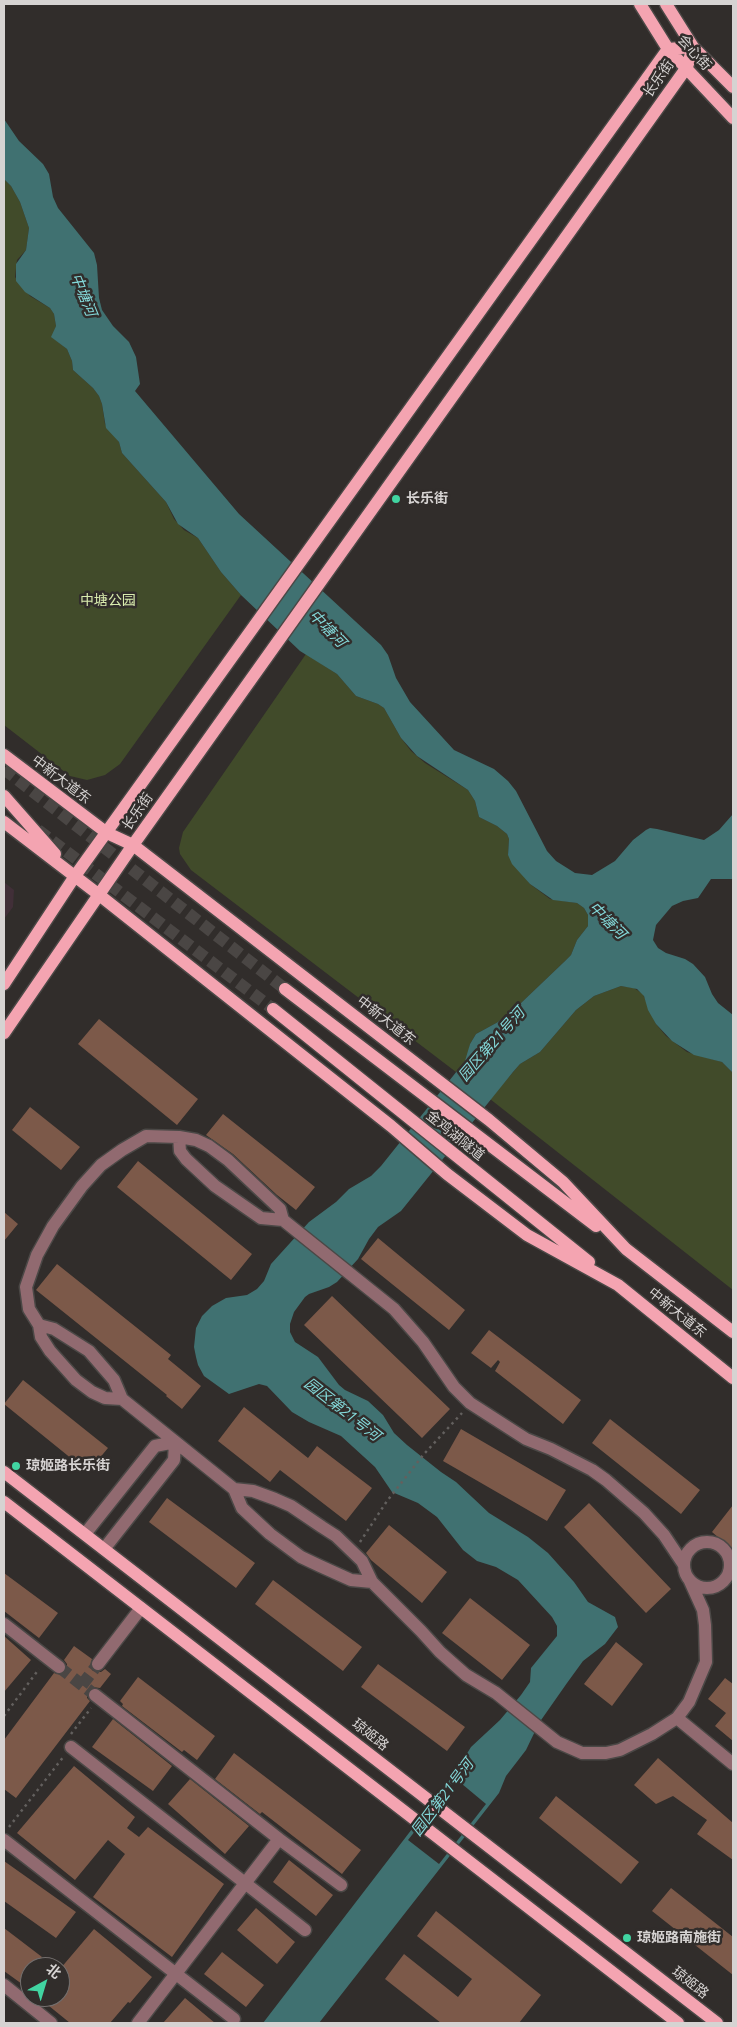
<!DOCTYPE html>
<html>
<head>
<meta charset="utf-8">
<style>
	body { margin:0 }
	#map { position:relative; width:737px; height:2027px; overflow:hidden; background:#312d2b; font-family:"Open Sans","Noto Sans SC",sans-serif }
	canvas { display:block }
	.frame { position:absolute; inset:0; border:5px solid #d6d3d2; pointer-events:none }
	.north { position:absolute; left:20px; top:1957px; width:50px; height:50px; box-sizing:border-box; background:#312d2b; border:1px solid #736f6e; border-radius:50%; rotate:39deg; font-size:14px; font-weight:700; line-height:20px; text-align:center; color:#d6d3d2 }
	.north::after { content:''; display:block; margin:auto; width:18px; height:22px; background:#41d4a1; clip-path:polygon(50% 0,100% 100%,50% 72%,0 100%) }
</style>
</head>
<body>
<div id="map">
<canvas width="737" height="2027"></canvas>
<div class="frame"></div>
<div class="north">北</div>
</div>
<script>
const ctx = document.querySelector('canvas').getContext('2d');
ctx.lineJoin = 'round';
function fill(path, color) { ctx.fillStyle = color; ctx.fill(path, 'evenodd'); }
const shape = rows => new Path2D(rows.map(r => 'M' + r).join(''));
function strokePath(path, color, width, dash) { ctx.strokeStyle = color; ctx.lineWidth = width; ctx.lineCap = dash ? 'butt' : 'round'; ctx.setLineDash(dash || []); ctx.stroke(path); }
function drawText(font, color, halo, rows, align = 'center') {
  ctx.font = font + ' "Open Sans","Noto Sans SC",sans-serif'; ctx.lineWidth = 5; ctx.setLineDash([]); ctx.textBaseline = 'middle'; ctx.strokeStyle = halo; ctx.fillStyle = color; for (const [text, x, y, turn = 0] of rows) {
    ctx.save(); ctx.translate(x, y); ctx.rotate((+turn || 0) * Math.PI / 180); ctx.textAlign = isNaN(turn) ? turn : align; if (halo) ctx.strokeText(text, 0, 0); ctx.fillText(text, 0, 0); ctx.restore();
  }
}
const education = shape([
	[4,882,14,890,13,907,4,919]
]);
const green = shape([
	[4,179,11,186,20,202,29,228,26,250,17,260,15,277,30,296,50,308,54,314,56,326,52,337,67,349,72,361,73,370,93,388,99,396,102,404,105,424,119,442,122,453,166,502,174,519,184,530,198,538,221,572,241,595,120,764,105,775,87,780,70,776,4,725],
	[306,654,337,674,356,696,378,704,384,708,401,738,411,751,425,763,468,790,475,801,479,817,497,826,507,834,509,839,508,855,530,884,550,899,577,903,584,908,588,915,588,926,577,940,571,955,564,962,521,1003,498,1022,476,1034,470,1044,467,1059,456,1072,191,870,180,854,179,848,183,832],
	[621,986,634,988,643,994,656,1024,666,1036,687,1052,722,1062,733,1073,733,1290,490,1099,520,1064,540,1052,576,1010,594,996]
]);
const water = shape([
	[4,119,19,141,43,164,49,174,53,197,58,208,94,253,97,265,99,298,102,310,113,326,129,342,136,357,140,384,135,391,239,514,381,645,388,655,396,678,410,702,454,750,494,769,508,781,516,791,547,851,556,861,575,873,592,875,615,861,633,840,646,830,650,828,657,829,704,840,719,830,733,814,733,879,711,879,698,898,683,901,672,906,656,925,653,940,658,948,666,953,685,959,693,964,705,977,712,994,718,1003,733,1015,733,1073,722,1062,694,1055,672,1041,656,1024,648,1010,644,996,637,989,621,986,594,996,576,1010,540,1052,520,1064,513,1072,401,1211,378,1227,369,1239,358,1259,337,1282,329,1287,309,1294,305,1297,294,1312,290,1324,290,1332,295,1342,318,1357,339,1385,345,1390,368,1401,383,1415,394,1433,407,1445,441,1472,456,1482,489,1513,528,1537,548,1553,574,1582,588,1602,615,1617,618,1627,605,1644,583,1661,567,1683,539,1723,526,1750,506,1776,499,1793,319,2023,263,2023,455,1773,471,1747,500,1720,521,1695,530,1682,531,1668,557,1636,557,1626,552,1617,518,1580,496,1567,477,1561,463,1550,437,1517,418,1503,392,1492,375,1467,341,1436,309,1422,292,1412,267,1386,259,1384,229,1394,204,1376,198,1365,196,1357,194,1347,196,1328,202,1316,212,1306,226,1298,247,1295,257,1289,264,1281,271,1264,309,1222,336,1202,349,1189,371,1176,381,1166,465,1061,470,1044,476,1034,498,1022,521,1003,564,962,571,955,577,940,588,926,588,915,584,908,577,903,553,900,530,884,512,864,508,855,509,839,507,834,497,826,479,817,475,801,468,790,417,756,401,738,384,708,378,704,356,696,337,674,300,651,241,595,221,572,198,538,178,524,166,502,122,453,119,442,106,428,102,404,99,396,93,388,73,370,72,361,67,349,51,337,56,326,54,314,50,308,25,292,16,281,16,264,26,250,29,228,20,202,11,186,4,179]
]);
const pier = shape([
	[456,1779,486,1804,439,1864,408,1840]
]);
const building = shape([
	[99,1019,198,1099,177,1125,78,1044],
	[30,1107,80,1147,61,1170,12,1130],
	[223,1114,315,1187,296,1210,277,1195,233,1154,206,1135],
	[138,1161,252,1254,231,1280,117,1187],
	[4,1212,18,1224,4,1241],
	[378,1238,465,1310,449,1330,361,1259],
	[57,1264,171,1355,168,1359,201,1386,182,1409,166,1396,167,1395,36,1290],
	[332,1296,450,1409,422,1438,304,1325],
	[489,1330,581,1400,563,1424,495,1371,500,1362,498,1360,491,1368,471,1353],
	[23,1380,108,1448,88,1472,4,1404],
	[244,1407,308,1458,317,1446,372,1488,346,1521,280,1470,270,1482,218,1441],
	[610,1419,700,1490,681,1514,592,1443],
	[461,1429,566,1490,547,1521,443,1461],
	[167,1498,255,1563,236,1588,149,1522],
	[589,1503,671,1589,646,1613,564,1527],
	[733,1505,733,1550,712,1532],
	[389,1525,447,1572,422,1603,371,1560,366,1553],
	[4,1573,58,1613,39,1638,4,1611],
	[273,1580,362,1647,343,1671,255,1604],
	[470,1598,530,1645,502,1680,442,1633],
	[4,1636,31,1660,4,1692],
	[616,1642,643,1664,612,1706,584,1684],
	[74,1646,92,1659,90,1667,93,1671,101,1672,105,1669,111,1674,100,1688,92,1687,88,1690,87,1698,90,1701,16,1798,4,1789,4,1740,54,1673,62,1675,66,1672,67,1664,64,1660],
	[378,1664,465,1727,447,1751,361,1687],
	[138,1677,215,1736,197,1760,184,1750,182,1752,122,1706,123,1704,120,1701],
	[725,1678,733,1684,733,1741,715,1726,726,1713,708,1699],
	[113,1719,172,1766,153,1791,92,1747],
	[234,1753,361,1850,342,1874,262,1812,260,1814,215,1779],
	[658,1758,733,1823,733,1860,697,1834,707,1820,673,1796,656,1804,634,1785],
	[74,1766,135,1817,127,1828,139,1837,148,1827,224,1884,172,1957,93,1897,125,1854,108,1840,75,1880,17,1833],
	[190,1779,249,1826,225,1854,168,1804],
	[556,1796,639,1862,621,1884,539,1818],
	[289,1860,333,1895,316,1916,273,1882],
	[4,1861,76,1912,56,1938,4,1901],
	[671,1888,733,1937,733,1975,652,1911],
	[256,1908,295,1942,277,1964,237,1930],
	[436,1911,541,1995,519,2023,441,2023,385,1979,404,1954,458,1997,472,1979,417,1936],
	[4,1928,42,1957,34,1967,30,1967,30,1973,22,1984,4,1971],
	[94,1929,152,1977,130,2003,128,2002,110,2023,70,2023,38,1997,60,1997,60,1969],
	[222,1952,264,1985,246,2007,204,1974],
	[185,1998,215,2023,163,2023]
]);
const minorTunnel = shape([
	[59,1667,95,1695],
	[82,1685,98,1664]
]);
const majorTunnel = shape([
	[4,769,285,989],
	[38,830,273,1009]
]);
const path = shape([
	[360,1542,387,1501,424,1454,462,1413],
	[4,1716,39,1669],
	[71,1734,91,1708],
	[9,1827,64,1756]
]);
const minor = shape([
	[283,1220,394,1309,423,1342,454,1387,470,1403,526,1439,551,1449,592,1470,606,1480,644,1513,664,1535,684,1565],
	[39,1325,29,1309,26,1287,37,1255,53,1226,82,1186,101,1165,122,1150,146,1136,179,1137,180,1151,186,1159,215,1186,261,1218,283,1220,280,1209,228,1160,209,1146,196,1140,179,1137],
	[122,1399,105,1398,92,1392,76,1380,50,1351,41,1337,39,1325,54,1329,89,1351,114,1380,122,1399,234,1489,242,1508,270,1534,301,1557,320,1566,351,1580,372,1582,362,1561,336,1536,322,1527,291,1506,275,1499,253,1491,234,1489],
	[85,1534,155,1446,175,1442,174,1460,104,1549],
	'684 1565a23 23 0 1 1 46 0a23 23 0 1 1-46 0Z',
	[372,1582,421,1631,440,1652,466,1675,496,1693,557,1742,582,1753,606,1753,620,1750,652,1734,677,1718,733,1764],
	[4,1624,59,1667],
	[98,1664,141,1608],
	[95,1695,279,1839,138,2023],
	[677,1718,689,1702,706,1662,705,1625,703,1610,689,1579],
	[71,1747,305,1930],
	[279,1839,341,1885],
	[4,1840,234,2019],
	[4,1985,51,2023]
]);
const major = shape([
	[640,4,668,49,733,118],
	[666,4,693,47,733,87],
	[4,755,107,833,133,845,489,1120,563,1182,626,1249,733,1332],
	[4,796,55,854],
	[4,822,98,894,391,1126,447,1174,527,1235,618,1285,733,1378],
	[4,984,75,876,668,49,693,47],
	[285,989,596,1226],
	[273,1009,589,1262],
	[4,1033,133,845,687,67,693,47],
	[4,1472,717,2023],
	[4,1502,678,2023]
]);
const markers = [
	[396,499,5,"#41d4a1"],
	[16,1466,5,"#41d4a1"],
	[627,1938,5,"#41d4a1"]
];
const streetNames = [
	["会心街",694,53,48],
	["长乐街",659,79,-55],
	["中新大道东",61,780,37],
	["长乐街",138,812,-55],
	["中新大道东",386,1021,38],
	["金鸡湖隧道",455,1136,39],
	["中新大道东",677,1313,39],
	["琼姬路",370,1735,38],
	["琼姬路",690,1983,38]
];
const poiNames = [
	["长乐街",406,499],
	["琼姬路长乐街",26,1466],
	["琼姬路南施街",637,1938]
];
const parkNames = [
	["中塘公园",108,601]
];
const waterNames = [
	["中塘河",83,295,68],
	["中塘河",327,629,46],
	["中塘河",607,921,45],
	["园区第21号河",492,1045,-49],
	["园区第21号河",342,1410,38],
	["园区第21号河",443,1798,-53]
];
fill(education, '#412f38');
fill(green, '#414b2a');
fill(water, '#407171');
fill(pier, '#312d2b');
fill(building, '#7c5949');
strokePath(minorTunnel, '#4a4644', 12, [12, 6]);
strokePath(majorTunnel, '#4a4644', 12, [12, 6]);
strokePath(minor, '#4b4846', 15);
strokePath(major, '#4b4846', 15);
strokePath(path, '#63605e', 2.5, [2.5, 4]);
strokePath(minor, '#916a70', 12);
strokePath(major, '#f4a4b1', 12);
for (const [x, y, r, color] of markers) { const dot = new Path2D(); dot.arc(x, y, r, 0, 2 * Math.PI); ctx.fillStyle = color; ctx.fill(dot); strokePath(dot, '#312d2b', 2); }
drawText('14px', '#d6d3d2', '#312d2b', streetNames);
drawText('bold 14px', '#d6d3d2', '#312d2b', poiNames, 'left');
drawText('14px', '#d9ecae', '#312d2b', parkNames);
drawText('italic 15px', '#83d8d9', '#312d2b', waterNames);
</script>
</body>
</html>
